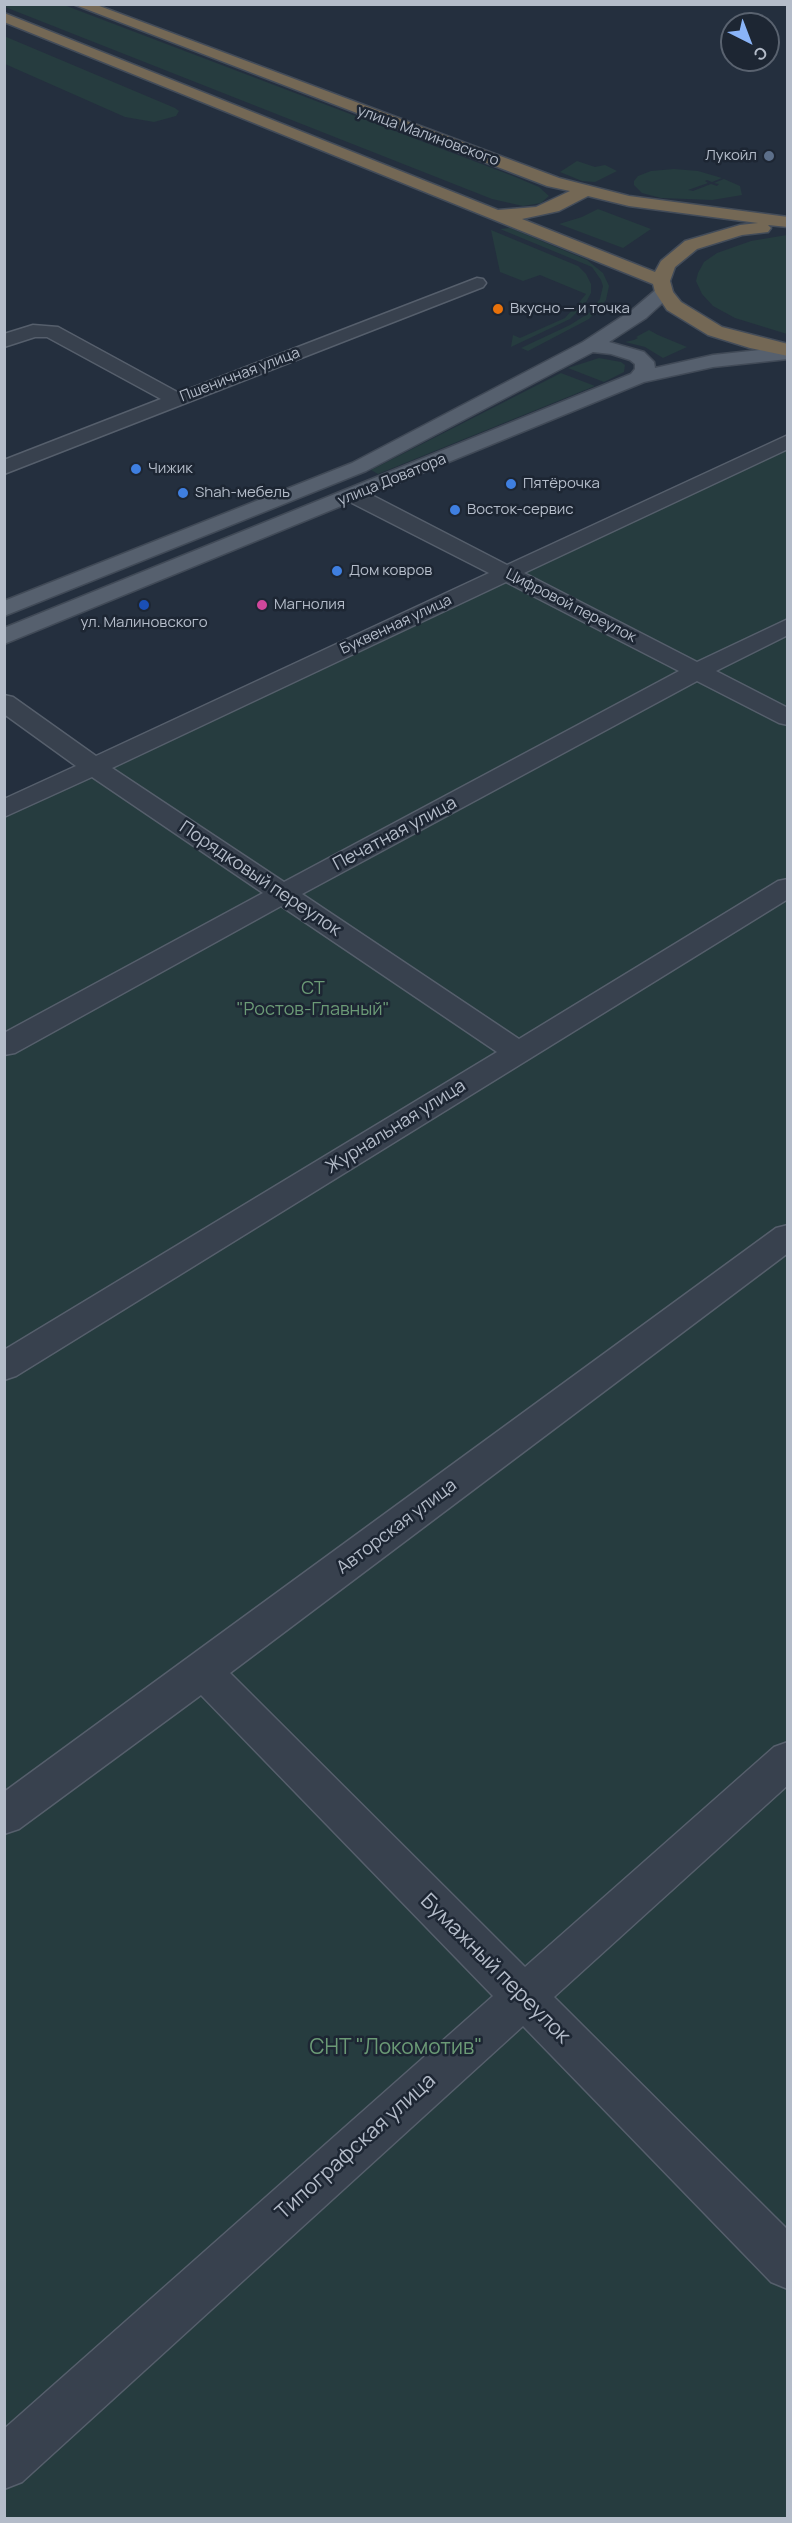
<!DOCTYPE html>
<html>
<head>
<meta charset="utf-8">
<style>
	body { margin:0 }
	#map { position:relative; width:792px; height:2523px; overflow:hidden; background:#242f3e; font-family:Manrope,sans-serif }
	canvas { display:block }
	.frame { position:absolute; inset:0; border:6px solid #b4bcc9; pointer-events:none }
	.north { position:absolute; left:720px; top:12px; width:60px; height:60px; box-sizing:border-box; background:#1d2633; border:2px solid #59626f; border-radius:50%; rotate:138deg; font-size:16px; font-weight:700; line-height:24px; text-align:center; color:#b4bcc9 }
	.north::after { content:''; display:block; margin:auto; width:21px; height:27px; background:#8ab4f8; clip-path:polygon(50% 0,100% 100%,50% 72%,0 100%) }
</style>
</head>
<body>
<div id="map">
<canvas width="792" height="2523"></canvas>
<div class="frame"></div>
<div class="north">С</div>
</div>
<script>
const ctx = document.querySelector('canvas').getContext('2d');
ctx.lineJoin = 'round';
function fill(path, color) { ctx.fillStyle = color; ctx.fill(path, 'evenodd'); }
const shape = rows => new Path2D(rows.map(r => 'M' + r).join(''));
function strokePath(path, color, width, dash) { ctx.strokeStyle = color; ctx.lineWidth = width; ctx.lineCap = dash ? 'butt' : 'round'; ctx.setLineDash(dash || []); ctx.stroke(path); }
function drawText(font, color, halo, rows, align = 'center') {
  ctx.font = font + ' Manrope,sans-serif'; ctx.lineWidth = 5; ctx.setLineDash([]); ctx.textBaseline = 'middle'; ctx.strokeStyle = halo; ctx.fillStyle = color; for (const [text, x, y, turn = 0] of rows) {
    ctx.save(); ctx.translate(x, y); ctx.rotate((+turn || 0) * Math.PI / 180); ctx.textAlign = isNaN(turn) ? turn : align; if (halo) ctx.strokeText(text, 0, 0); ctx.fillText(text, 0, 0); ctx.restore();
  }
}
const green = shape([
	[4,5,64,5,513,176,539,187,549,196,541,203,523,206,492,199,5,7],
	[4,36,175,108,179,111,176,116,154,122,125,117,5,64],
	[577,161,595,167,605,165,617,171,595,182,582,181,560,172],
	[674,169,698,171,722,178,712,182,707,180,705,181,708,183,688,190,693,191,711,184,717,186,719,184,714,183,724,179,740,186,742,195,712,200,661,198,642,193,634,185,634,181,638,176,651,171],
	[598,209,651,229,623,248,559,224,582,217],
	[510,228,587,260,603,273,609,286,606,300,589,319,528,351,521,348,570,325,589,313,600,299,603,286,601,280,592,267,500,229],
	[491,230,578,266,586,274,591,284,591,293,584,306,577,305,586,294,540,275,523,281,500,272],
	[787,235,787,334,735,318,713,306,702,294,696,281,698,273,704,262,717,253,751,241],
	[574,308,580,309,570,319,511,347,513,335,520,338,565,318],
	[649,330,658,335,687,347,663,358,645,347,625,342,634,340,638,338,636,337],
	[599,358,621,362,625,365,624,372,604,382,568,368],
	[561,373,595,386,378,474,371,470],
	[787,436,787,2518,5,2518,4,804]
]);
const street = shape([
	[477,278,483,279,486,283,483,287,4,474,4,460,161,399,47,337,35,337,4,347,4,334,33,325,58,327,179,393,477,278],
	[788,435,788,449,524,573,697,662,788,619,788,635,716,671,788,708,788,725,779,723,697,681,302,894,519,1039,778,881,788,879,788,899,16,1376,4,1380,4,1350,497,1052,281,906,15,1053,4,1055,4,1033,263,893,92,777,4,817,4,799,76,766,4,714,4,695,13,697,96,756,489,573,346,500,343,495,346,490,354,489,362,490,507,565,788,435],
	[506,582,679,671,284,882,112,768,506,582],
	[788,1225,788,1253,230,1673,525,1967,774,1747,788,1742,788,1785,554,1997,788,2230,788,2289,771,2282,523,2026,22,2482,4,2489,4,2429,493,1996,201,1695,19,1829,4,1834,4,1792,776,1228,788,1225]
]);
const primary = shape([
	[664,287,670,288,673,292,670,296,646,318,609,342,644,352,654,362,655,368,713,355,788,347,788,359,713,367,644,382,4,644,4,628,631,374,635,369,635,364,630,360,611,354,593,352,366,471,4,616,4,601,352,463,583,342,632,310,658,288,664,287]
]);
const highway = shape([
	[73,4,94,4,559,178,629,196,788,217,788,227,768,225,771,228,768,232,742,235,697,249,675,267,670,281,673,292,681,302,722,327,788,344,788,356,750,348,708,335,667,310,655,292,653,284,4,22,4,13,498,210,536,207,570,191,547,186,73,4],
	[588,196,629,206,758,223,740,225,685,241,661,261,655,272,522,219,559,211,588,196]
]);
const markers = [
	[769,156,6,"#5c6f8a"],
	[498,309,6,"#e8710a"],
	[136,469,6,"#3f7fe0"],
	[511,484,6,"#3f7fe0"],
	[183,493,6,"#3f7fe0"],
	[455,510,6,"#3f7fe0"],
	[337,571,6,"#3f7fe0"],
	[144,605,6,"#1a4fb4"],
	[262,605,6,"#d1479c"]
];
const farStreetnames = [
	["улица Малиновского",428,136,20],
	["Пшеничная улица",240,375,-21],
	["улица Доватора",392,480,-22],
	["Цифровой переулок",571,606,27],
	["Буквенная улица",396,625,-25]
];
const farPoinames = [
	["Лукойл",757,156,"right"],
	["Вкусно — и точка",510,309],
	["Чижик",148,469],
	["Пятёрочка",523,484],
	["Shah-мебель",195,493],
	["Восток-сервис",467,510],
	["Дом ковров",349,571],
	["Магнолия",274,605],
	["ул. Малиновского",144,623,"center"]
];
const streetNames = [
	["Печатная улица",395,834,-28],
	["Порядковый переулок",260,879,34],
	["Журнальная улица",396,1127,-32],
	["Авторская улица",397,1527,-37]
];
const parkNames = [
	["СТ",313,989],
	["\"Ростов-Главный\"",313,1010]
];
const nearStreetnames = [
	["Бумажный переулок",495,1969,45],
	["Типографская улица",356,2147,-42]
];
const nearParknames = [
	["СНТ \"Локомотив\"",396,2048]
];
fill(green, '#263c3f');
strokePath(street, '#565f6c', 3);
strokePath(primary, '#414a57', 3);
strokePath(highway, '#434c59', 3);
fill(street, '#38414e');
fill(primary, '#56606e');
fill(highway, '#746855');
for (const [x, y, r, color] of markers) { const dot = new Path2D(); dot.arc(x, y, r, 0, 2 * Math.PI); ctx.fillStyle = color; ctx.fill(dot); strokePath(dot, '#1d2633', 2); }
drawText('15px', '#b4bcc9', '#1d2633', farStreetnames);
drawText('15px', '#b4bcc9', '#1d2633', farPoinames, 'left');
drawText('18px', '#b4bcc9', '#1d2633', streetNames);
drawText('18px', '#6b9a76', '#1d2633', parkNames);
drawText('21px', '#b4bcc9', '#1d2633', nearStreetnames);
drawText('21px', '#6b9a76', '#1d2633', nearParknames);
</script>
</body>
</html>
